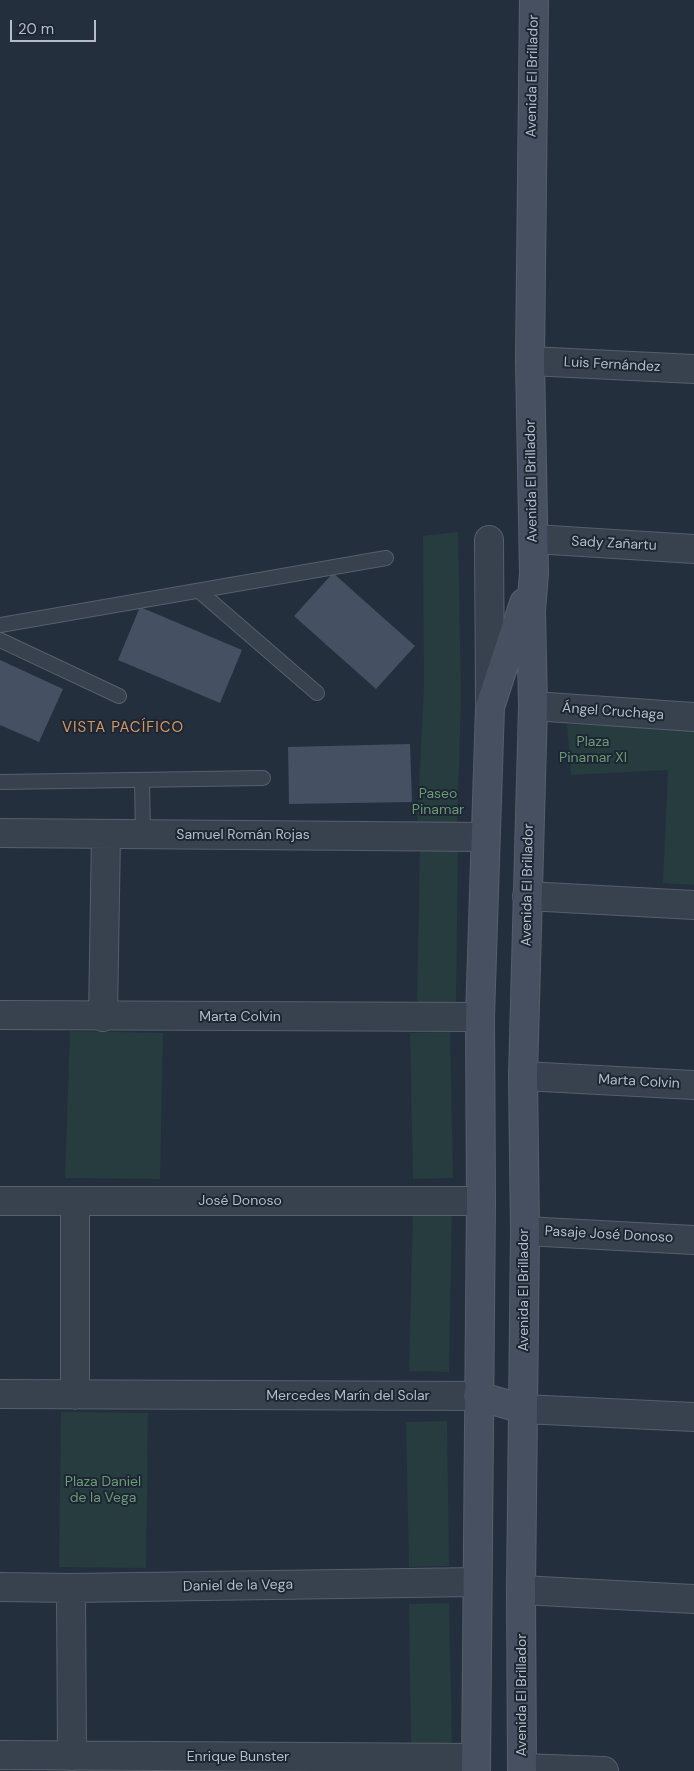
<!DOCTYPE html>
<html>
<head>
<meta charset="utf-8">
<style>
	body { margin:0 }
	#map { position:relative; width:694px; height:1771px; overflow:hidden; background:#242f3e; font-family:"DM Sans",sans-serif }
	canvas { display:block }
	.scale { position:absolute; left:10px; top:20px; width:86px; height:22px; box-sizing:border-box; border:2px solid #b4bcc9; border-top:0; padding-left:6px; font-size:15px; line-height:18px; white-space:nowrap; color:#b4bcc9; -webkit-text-stroke:4px #1d2633; paint-order:stroke }
</style>
</head>
<body>
<div id="map">
<canvas width="694" height="1771"></canvas>
<div class="scale">20 m</div>
</div>
<script>
const ctx = document.querySelector('canvas').getContext('2d');
ctx.lineJoin = 'round';
function fill(path, color) { ctx.fillStyle = color; ctx.fill(path, 'evenodd'); }
const shape = rows => new Path2D(rows.map(r => 'M' + r).join(''));
function strokePath(path, color, width, dash) { ctx.strokeStyle = color; ctx.lineWidth = width; ctx.lineCap = dash ? 'butt' : 'round'; ctx.setLineDash(dash || []); ctx.stroke(path); }
function drawText(font, color, halo, rows, align = 'center') {
  ctx.font = font + ' "DM Sans",sans-serif'; ctx.lineWidth = 4; ctx.setLineDash([]); ctx.textBaseline = 'middle'; ctx.strokeStyle = halo; ctx.fillStyle = color; for (const [text, x, y, turn = 0] of rows) {
    ctx.save(); ctx.translate(x, y); ctx.rotate((+turn || 0) * Math.PI / 180); ctx.textAlign = isNaN(turn) ? turn : align; if (halo) ctx.strokeText(text, 0, 0); ctx.fillText(text, 0, 0); ctx.restore();
  }
}
const green = shape([
	[458,532,461,698,457,826,417,826,424,687,423,536],
	[567,724,694,730,694,885,663,883,668,770,571,775],
	[420,846,458,847,456,1003,417,1003],
	[70,1031,163,1033,160,1179,65,1178],
	[450,1032,453,1178,413,1179,410,1033],
	[413,1207,452,1208,449,1372,409,1371],
	[61,1412,148,1413,146,1568,59,1567],
	[447,1421,449,1566,409,1567,406,1422],
	[449,1603,452,1748,411,1749,409,1604],
	[47,1769,147,1769,147,1771,47,1771]
]);
const building = shape([
	[333,573,415,646,376,689,294,616],
	[140,607,242,650,220,703,118,660],
	[0,660,63,689,39,742,0,725],
	[410,744,412,802,289,804,288,747]
]);
const lane = shape([
	[199,591,317,693],
	[0,625,386,558],
	[0,640,119,696],
	[142,780,143,834],
	[0,782,263,778]
]);
const street = shape([
	[530,361,694,369],
	[534,539,694,549],
	[489,540,490,701],
	[533,706,694,717],
	[0,833,485,837],
	[527,896,694,905],
	[0,1015,480,1017],
	[103,1017,106,834],
	[523,1076,694,1085],
	[0,1201,481,1201],
	[75,1202,75,1395],
	[525,1231,694,1240],
	[0,1394,478,1396],
	[523,1409,694,1417],
	[0,1587,71,1588,476,1582],
	[71,1588,72,1756],
	[521,1590,694,1599],
	[0,1755,476,1758],
	[522,1768,604,1771]
]);
const secondary = shape([
	[478,1396,523,1409],
	[476,1771,481,1201,480,1017,490,707,524,603],
	[522,1771,521,1590,525,1231,523,1076,533,706,531,611,534,573,530,361,534,0]
]);
const streetNames = [
	["Avenida El Brillador",533,76,-89],
	["Luis Fernández",612,365,3],
	["Avenida El Brillador",532,481,-91],
	["Sady Zañartu",614,544,3],
	["Ángel Cruchaga",613,712,4],
	["Samuel Román Rojas",243,835],
	["Avenida El Brillador",528,885,-89],
	["Marta Colvin",240,1017],
	["Marta Colvin",639,1082,3],
	["José Donoso",240,1201],
	["Pasaje José Donoso",609,1235,3],
	["Avenida El Brillador",524,1290,-90],
	["Mercedes Marín del Solar",348,1396],
	["Daniel de la Vega",238,1586,-1],
	["Avenida El Brillador",522,1695,-90],
	["Enrique Bunster",238,1757]
];
const parkNames = [
	["Plaza",593,742],
	["Pinamar XI",593,758],
	["Paseo",438,794],
	["Pinamar",438,810],
	["Plaza Daniel",103,1482],
	["de la Vega",103,1498]
];
const neighbourhoodNames = [
	["VISTA PACÍFICO",123,728]
];
fill(green, '#263c3f');
fill(building, '#455162');
strokePath(lane, '#565f6c', 16);
strokePath(street, '#565f6c', 30);
strokePath(secondary, '#565f6c', 30);
strokePath(lane, '#38414e', 14);
strokePath(street, '#38414e', 28);
strokePath(secondary, '#465061', 28);
drawText('14px', '#b4bcc9', '#1d2633', streetNames);
drawText('14px', '#6b9a76', '#1d2633', parkNames);
ctx.letterSpacing = '1px';
drawText('15px', '#d59563', '#1d2633', neighbourhoodNames);
ctx.letterSpacing = '0px';
</script>
</body>
</html>
